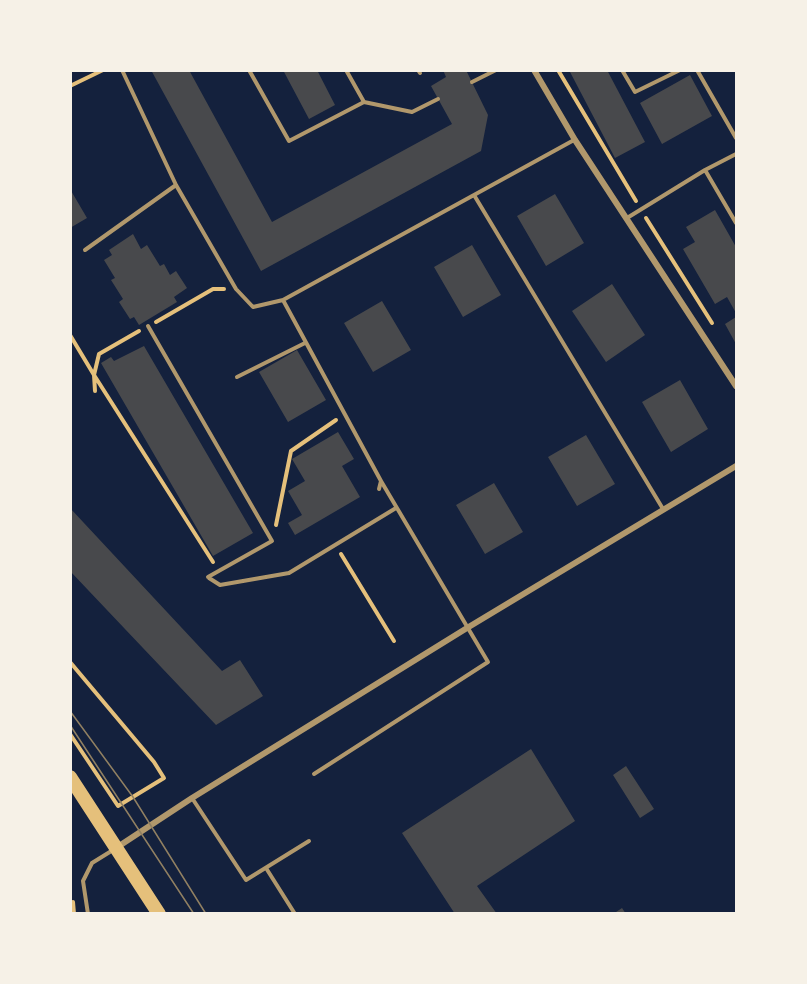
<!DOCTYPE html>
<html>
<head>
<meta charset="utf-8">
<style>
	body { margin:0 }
	#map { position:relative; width:807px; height:984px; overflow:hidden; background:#14213d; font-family:"Golos Text",sans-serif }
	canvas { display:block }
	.frame { position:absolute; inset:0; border:72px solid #f6f1e7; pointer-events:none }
</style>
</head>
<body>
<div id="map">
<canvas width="807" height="984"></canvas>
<div class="frame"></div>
</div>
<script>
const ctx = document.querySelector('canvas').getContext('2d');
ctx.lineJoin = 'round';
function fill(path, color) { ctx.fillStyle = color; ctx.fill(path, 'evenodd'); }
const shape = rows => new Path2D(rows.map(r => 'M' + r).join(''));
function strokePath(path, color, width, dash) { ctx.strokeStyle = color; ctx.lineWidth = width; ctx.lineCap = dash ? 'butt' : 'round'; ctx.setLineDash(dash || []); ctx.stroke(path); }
const building = shape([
	[151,70,189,70,272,222,452,124,431,86,446,77,443,70,466,70,488,115,481,151,261,271],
	[283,70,317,70,335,105,309,119],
	[569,70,607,70,645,142,615,158],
	[690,75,712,116,662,144,640,103],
	[70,189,87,218,70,228],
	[555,194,584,243,546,266,517,216],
	[715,210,736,247,736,313,727,297,715,304,683,249,695,242,686,227],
	[133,234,141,249,147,245,160,266,164,264,170,275,176,271,187,288,174,297,177,302,139,325,134,317,130,319,119,302,123,299,111,280,115,278,104,260,112,255,109,250],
	[472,245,501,295,463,317,434,267],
	[612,284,645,335,606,362,572,311],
	[382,301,411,350,373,372,344,323],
	[736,317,736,344,725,324],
	[144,346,253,533,213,556,101,363,111,357,114,361],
	[297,350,326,400,288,422,259,372],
	[680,380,708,429,671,452,642,402],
	[338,432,354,459,342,466,360,497,295,535,288,523,302,515,288,491,305,481,292,459],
	[586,435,615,484,577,506,548,457],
	[494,483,523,532,485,554,456,505],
	[70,508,222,671,240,660,263,696,216,725,70,571],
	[531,749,575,821,477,886,497,914,455,914,402,833],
	[626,766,654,809,640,818,613,775],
	[622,908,626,914,613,914]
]);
const path = shape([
	[558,70,636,201],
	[70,86,103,70],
	[646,218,712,323],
	[156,322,213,289,224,289],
	[139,331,99,354,94,375,213,562],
	[70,335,94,375,95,391],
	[276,525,291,451,336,420],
	[341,554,394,641],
	[70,662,154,762,164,778,118,806,70,734],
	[73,902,74,914]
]);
const service = shape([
	[122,70,176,185,236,289,253,307,283,300,574,140],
	[249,70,289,141,364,102,412,112,438,99],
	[346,70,364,102],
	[418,70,420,73],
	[622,70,635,92,680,70],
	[697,70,736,138],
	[472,82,496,70],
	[705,170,736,154],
	[474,195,663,509],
	[627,218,705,170,736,223],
	[85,250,176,185],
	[283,300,381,481],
	[148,326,272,541,208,577],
	[237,377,305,343],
	[209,578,220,585,289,573,396,508],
	[314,774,488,662,381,481,379,489],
	[192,798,246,880,309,841],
	[266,868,295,914],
	[88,914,83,881,92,863,113,850]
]);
const minor = shape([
	[534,70,575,140,736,386],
	[116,848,192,798,467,628,736,466]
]);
const primary = shape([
	[70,777,159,914]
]);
const tram = shape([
	[70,711,133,797,206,914],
	[70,725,194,914]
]);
fill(building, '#48494c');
strokePath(path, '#e5c07b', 4);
strokePath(service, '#b1986c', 4);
strokePath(minor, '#b1986c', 6);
strokePath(primary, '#e5c07b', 14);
strokePath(tram, '#918062', 1.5);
</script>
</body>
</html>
